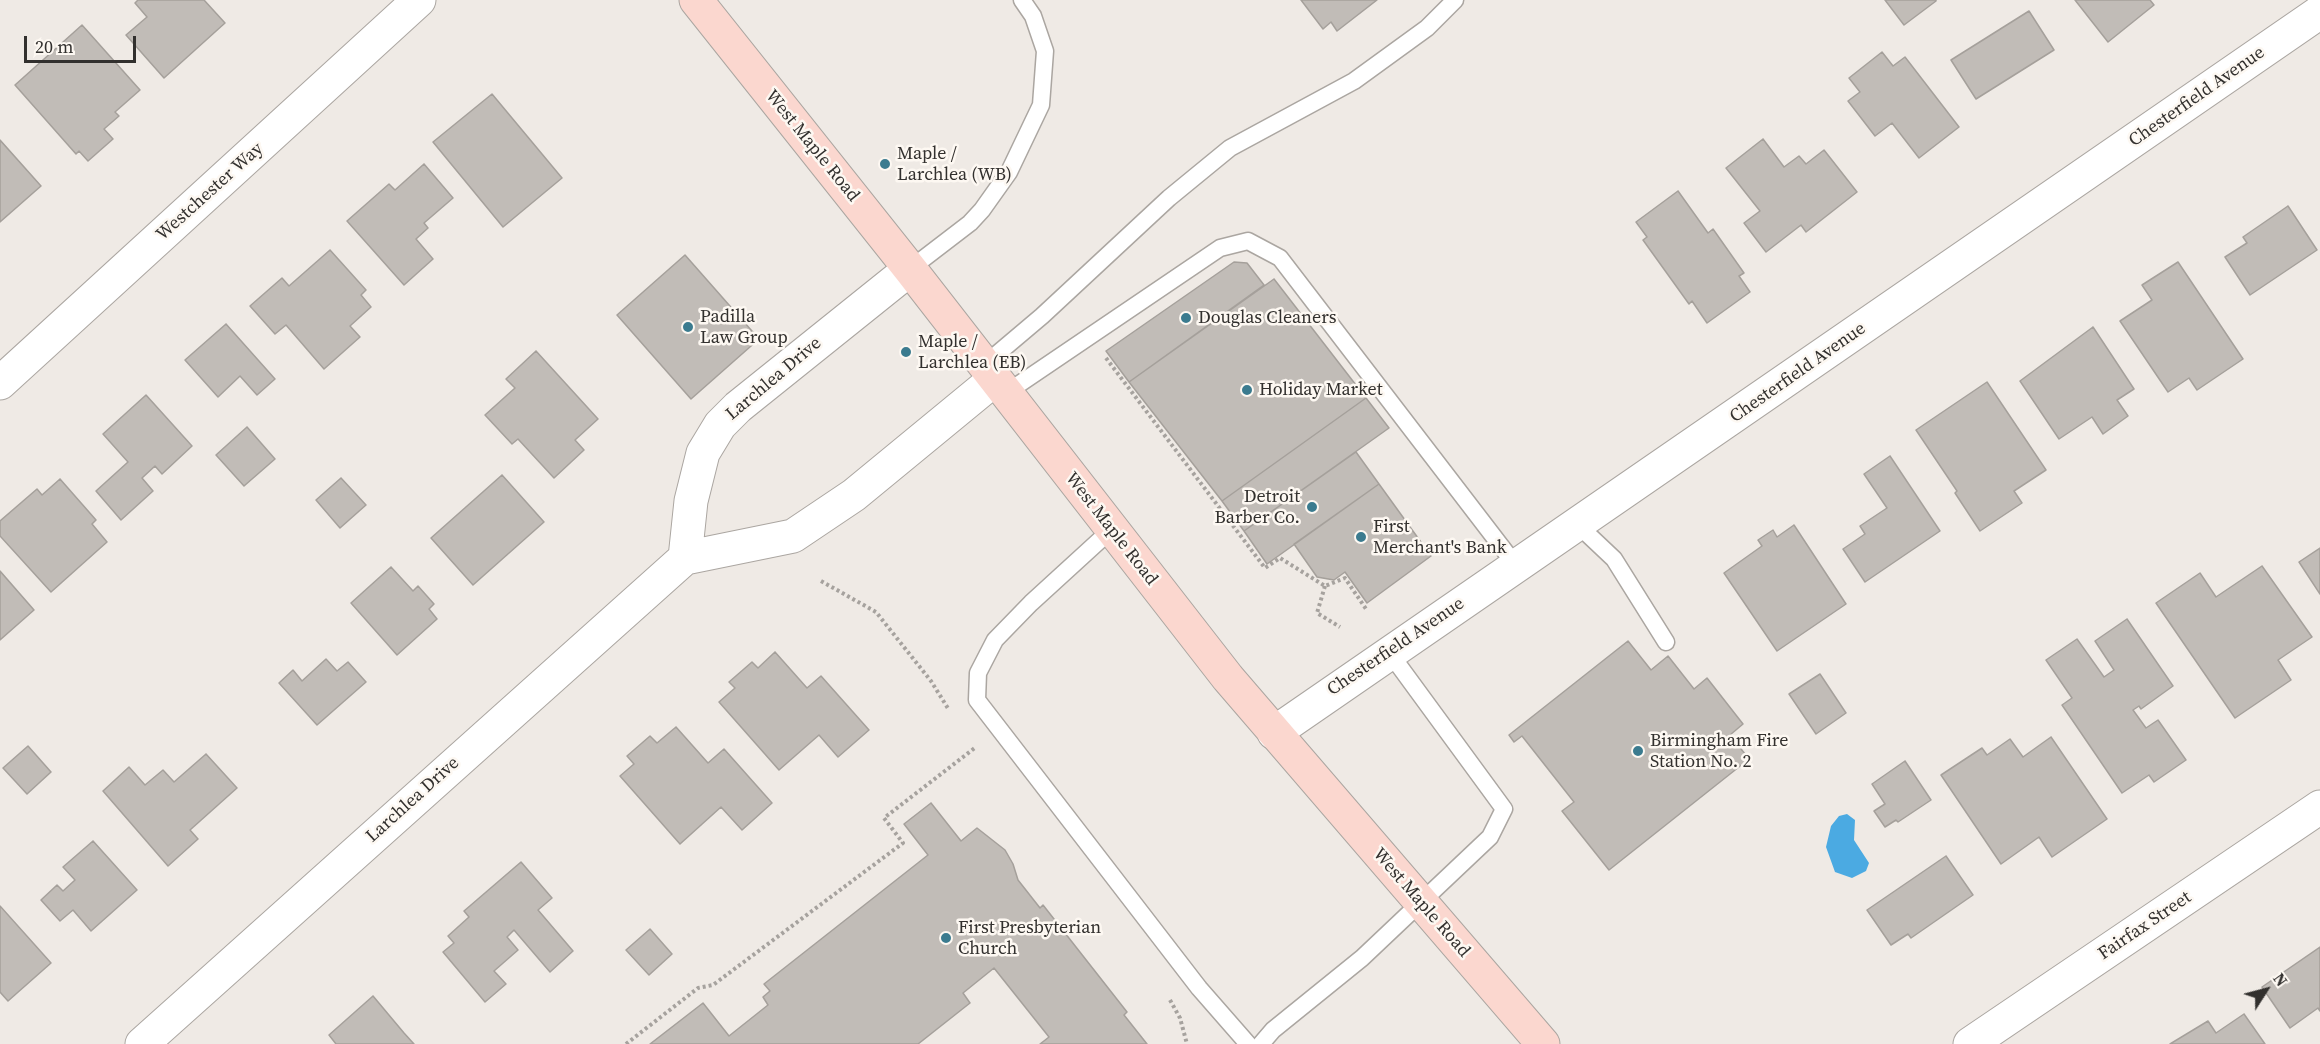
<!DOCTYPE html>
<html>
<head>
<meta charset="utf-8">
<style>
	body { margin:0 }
	#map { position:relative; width:2320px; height:1044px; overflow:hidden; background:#efeae5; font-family:"Source Serif 4",serif }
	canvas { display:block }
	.north { position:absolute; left:2236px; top:960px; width:60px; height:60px; -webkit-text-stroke:4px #fdf8f2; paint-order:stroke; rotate:54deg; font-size:16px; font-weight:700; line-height:24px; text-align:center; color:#32302e }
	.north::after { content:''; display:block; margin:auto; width:21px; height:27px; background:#32302e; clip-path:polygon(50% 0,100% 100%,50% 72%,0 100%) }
	.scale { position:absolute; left:24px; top:36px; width:112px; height:27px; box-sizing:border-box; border:3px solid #32302e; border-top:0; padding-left:8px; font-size:18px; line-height:21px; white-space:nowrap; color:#32302e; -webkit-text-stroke:4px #fdf8f2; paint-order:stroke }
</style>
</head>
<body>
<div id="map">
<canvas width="2320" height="1044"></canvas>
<div class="north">N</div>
<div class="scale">20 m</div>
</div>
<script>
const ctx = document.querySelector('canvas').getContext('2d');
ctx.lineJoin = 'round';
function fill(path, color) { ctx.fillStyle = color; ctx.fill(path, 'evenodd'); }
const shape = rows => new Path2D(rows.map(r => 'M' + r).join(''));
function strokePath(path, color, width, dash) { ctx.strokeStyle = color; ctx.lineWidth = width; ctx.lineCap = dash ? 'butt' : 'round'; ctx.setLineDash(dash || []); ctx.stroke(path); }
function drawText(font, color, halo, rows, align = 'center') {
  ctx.font = font + ' "Source Serif 4",serif'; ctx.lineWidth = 5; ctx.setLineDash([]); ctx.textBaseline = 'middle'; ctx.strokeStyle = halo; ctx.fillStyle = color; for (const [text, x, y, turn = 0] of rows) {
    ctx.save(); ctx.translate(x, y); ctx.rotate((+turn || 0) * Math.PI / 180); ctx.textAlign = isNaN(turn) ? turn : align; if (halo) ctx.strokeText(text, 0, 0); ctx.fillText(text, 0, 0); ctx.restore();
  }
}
const water = shape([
	[1847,814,1855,820,1854,840,1869,863,1866,871,1852,878,1835,872,1826,847,1831,826,1839,816]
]);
const building = shape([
	[138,0,204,0,225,23,164,78,126,35,147,17,135,3,138,0],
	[1301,0,1377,0,1337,31,1331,22,1323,29,1301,0],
	[1885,0,1936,0,1936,1,1904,25,1885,0],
	[2075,0,2150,0,2154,5,2108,42,2075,0],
	[2029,11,2054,50,1976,99,1951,60,2029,11],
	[82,25,140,90,115,112,119,116,104,129,113,139,88,161,79,151,76,154,15,85,82,25],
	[1882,52,1893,66,1905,57,1959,127,1919,158,1892,123,1875,136,1848,101,1860,92,1849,78,1882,52],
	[492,94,562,178,503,227,433,142,492,94],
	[1763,139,1784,167,1799,156,1806,164,1824,150,1857,192,1806,232,1801,225,1766,252,1744,223,1760,211,1726,168,1763,139],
	[0,140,41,186,0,222,0,140],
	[424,164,453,198,424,223,428,228,416,239,433,259,404,285,347,221,389,184,395,190,424,164],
	[1678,191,1708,233,1713,229,1744,273,1739,276,1750,292,1707,323,1692,301,1689,304,1643,240,1647,237,1636,222,1678,191],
	[2288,206,2317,250,2250,295,2225,257,2247,243,2243,237,2288,206],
	[330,250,366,290,361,295,371,307,350,326,360,337,324,369,286,325,275,334,250,306,282,278,289,286,330,250],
	[685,255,759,339,691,399,617,315,685,255],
	[1234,262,1247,263,1264,285,1129,382,1106,351,1234,262],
	[2178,262,2243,359,2197,390,2189,378,2168,392,2120,321,2152,300,2142,285,2178,262],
	[1274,279,1366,398,1222,501,1129,382,1274,279],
	[226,324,275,379,257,395,240,376,218,397,185,360,226,324],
	[2093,327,2134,389,2117,400,2128,416,2103,434,2092,417,2059,439,2020,381,2093,327],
	[536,351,598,419,575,440,584,450,554,478,518,439,512,444,485,415,515,388,506,379,536,351],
	[1987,382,2046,470,2014,491,2022,503,1980,531,1955,493,1957,491,1916,430,1987,382],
	[146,395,192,446,162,474,155,466,142,478,153,491,121,520,96,491,128,462,103,434,146,395],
	[1366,398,1389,428,1244,531,1222,501,1366,398],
	[247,427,275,459,244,486,216,455,247,427],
	[1356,452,1379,484,1267,564,1244,531,1356,452],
	[1890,456,1940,531,1865,582,1843,549,1865,534,1860,526,1887,508,1864,474,1890,456],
	[502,475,544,522,473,585,431,538,502,475],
	[341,478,366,505,340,528,316,500,341,478],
	[60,479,96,520,92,524,107,542,51,592,0,536,0,521,37,489,42,495,60,479],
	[1379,484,1431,556,1367,603,1345,572,1334,580,1317,577,1294,544,1379,484],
	[1794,525,1846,604,1777,651,1724,573,1762,546,1758,540,1773,530,1777,537,1794,525],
	[2320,548,2320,594,2299,562,2320,548],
	[2262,566,2312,637,2278,660,2291,680,2235,718,2156,603,2200,573,2216,597,2262,566],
	[391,567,413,591,418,586,434,604,429,609,437,619,397,655,351,603,391,567],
	[0,571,34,610,0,640,0,571],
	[2127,619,2173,686,2141,709,2139,706,2133,710,2146,728,2158,720,2186,760,2154,782,2149,775,2122,793,2062,705,2072,698,2046,660,2077,639,2104,677,2114,670,2095,641,2127,619],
	[1628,641,1651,670,1668,656,1694,689,1707,678,1743,724,1730,735,1749,759,1609,870,1562,811,1574,802,1522,736,1514,742,1509,735,1628,641],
	[775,652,807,688,821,676,869,730,838,757,819,735,779,770,719,702,735,688,729,682,752,662,758,668,775,652],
	[326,659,337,671,348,662,366,682,317,725,279,683,293,670,302,681,326,659],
	[1820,674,1846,713,1816,734,1789,694,1820,674],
	[676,727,708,763,724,749,772,803,742,830,721,807,680,844,620,776,634,764,627,756,650,736,657,743,676,727],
	[2051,737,2107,819,2052,857,2039,837,2001,864,1941,775,1982,748,1987,755,2010,739,2023,757,2051,737],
	[28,746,51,772,27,794,3,768,28,746],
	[206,754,237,788,190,830,198,839,168,866,103,791,129,767,145,785,163,770,174,782,206,754],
	[1905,761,1931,800,1898,822,1896,820,1885,827,1874,811,1885,804,1872,784,1905,761],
	[931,803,961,841,977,828,1005,850,1013,864,1018,880,1040,908,1043,905,1127,1012,1124,1015,1147,1044,1040,1044,1049,1037,994,968,963,993,970,1003,918,1044,650,1044,703,1003,729,1036,768,1005,763,997,770,991,764,984,928,855,904,824,931,803],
	[93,841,137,890,91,931,73,910,60,921,41,900,57,885,63,891,75,880,63,867,93,841],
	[1946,856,1973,895,1911,938,1908,934,1891,945,1867,910,1946,856],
	[521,862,552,898,538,910,573,951,550,972,514,930,507,937,518,950,494,971,506,984,485,1002,443,952,454,943,448,936,469,917,464,911,521,862],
	[0,906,51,963,8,1001,0,992,0,906],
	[650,929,672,954,649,975,626,950,650,929],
	[2320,947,2320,1011,2318,1008,2290,1028,2262,987,2320,947],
	[373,996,404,1033,414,1044,336,1044,329,1035,373,996],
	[2244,1014,2265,1044,2170,1044,2208,1021,2216,1033,2244,1014]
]);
const path = shape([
	[1106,358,1265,568,1280,558,1325,586,1345,578,1366,609],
	[821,581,876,612,931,681,949,710],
	[1325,586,1317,613,1340,627],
	[1170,1000,1180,1018,1187,1044],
	[626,1044,698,988,713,985,903,843,884,818,976,747]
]);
const service = shape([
	[910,269,970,223,982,210,1009,172,1041,105,1045,51,1033,16,1022,0],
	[984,365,1042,316,1169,198,1230,148,1354,81,1427,28,1455,0],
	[1006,393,1220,248,1248,241,1280,258,1517,567],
	[1578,525,1614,559,1666,642],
	[1112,529,1031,603,995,640,978,673,977,700,1199,988,1248,1044],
	[1261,1044,1273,1030,1362,958,1490,837,1504,809,1389,652]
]);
const minor = shape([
	[0,383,419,0],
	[685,558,691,501,703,453,720,425,738,407,910,269],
	[1274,733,2320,12],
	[142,1044,685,558,793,536,854,495,995,379],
	[1970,1044,2320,807]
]);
const secondary = shape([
	[696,0,910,269,1228,678,1543,1044]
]);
const markers = [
	[885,164,6,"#3b7b8f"],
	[1186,318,6,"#3b7b8f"],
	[688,327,6,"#3b7b8f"],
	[906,352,6,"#3b7b8f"],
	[1247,390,6,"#3b7b8f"],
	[1312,507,6,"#3b7b8f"],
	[1361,537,6,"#3b7b8f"],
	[1638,751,6,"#3b7b8f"],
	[946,938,6,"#3b7b8f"]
];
const streetNames = [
	["Chesterfield Avenue",2197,97,-35],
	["West Maple Road",812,146,51],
	["Westchester Way",210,192,-42],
	["Chesterfield Avenue",1798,373,-35],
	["Larchlea Drive",774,379,-40],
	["West Maple Road",1111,529,52],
	["Chesterfield Avenue",1396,647,-34],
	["Larchlea Drive",413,800,-42],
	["West Maple Road",1421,903,49],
	["Fairfax Street",2145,926,-34]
];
const poiNames = [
	["Maple /",897,154],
	["Larchlea (WB)",897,175],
	["Padilla",700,317],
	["Law Group",700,338],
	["Douglas Cleaners",1198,318],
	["Maple /",918,342],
	["Larchlea (EB)",918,363],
	["Holiday Market",1259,390],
	["Detroit",1300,497,"right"],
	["Barber Co.",1300,518,"right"],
	["First",1373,527],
	["Merchant's Bank",1373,548],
	["Birmingham Fire",1650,741],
	["Station No. 2",1650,762],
	["First Presbyterian",958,928],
	["Church",958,949]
];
fill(water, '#4baae2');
fill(building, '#c1bcb7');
strokePath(building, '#a5a09b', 1.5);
strokePath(service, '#aba6a1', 19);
strokePath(minor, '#aba6a1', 35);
strokePath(secondary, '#aba6a1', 35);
strokePath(path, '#a6a29e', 4, [3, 3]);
strokePath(service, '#fff', 16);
strokePath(minor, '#fff', 33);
strokePath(secondary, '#fbd7cf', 33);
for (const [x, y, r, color] of markers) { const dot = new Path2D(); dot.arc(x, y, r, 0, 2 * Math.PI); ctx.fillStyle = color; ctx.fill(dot); strokePath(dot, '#fdf8f2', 2); }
drawText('18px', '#32302e', '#fdf8f2', streetNames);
drawText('18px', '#32302e', '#fdf8f2', poiNames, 'left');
</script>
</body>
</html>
